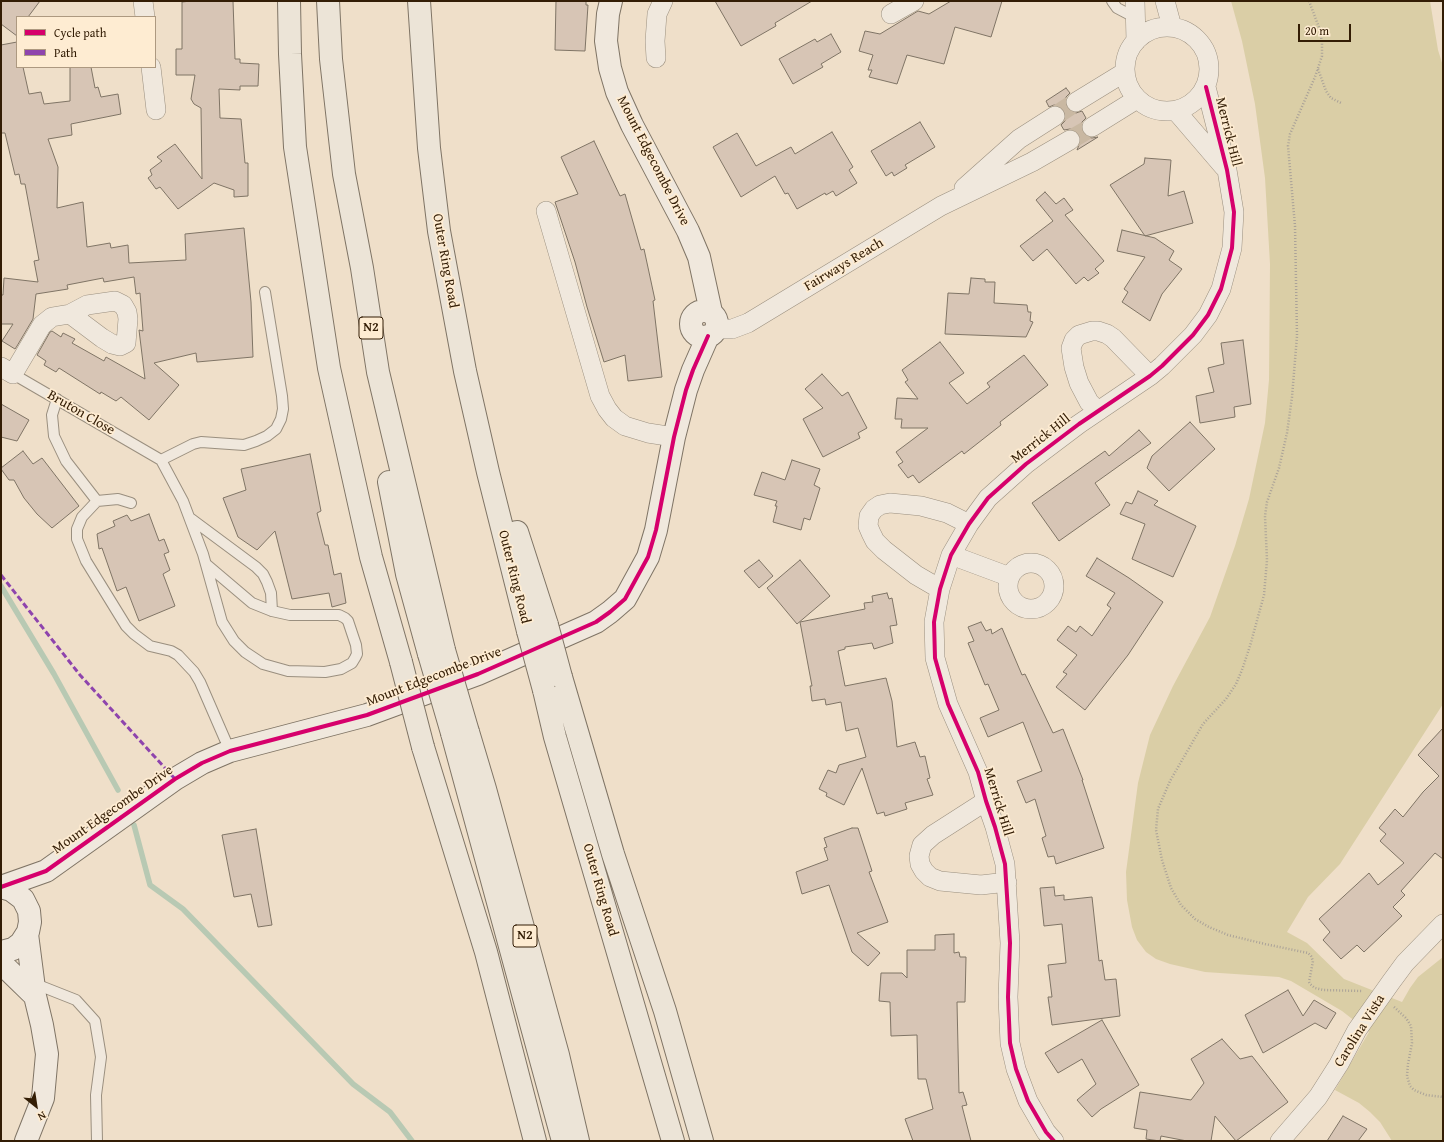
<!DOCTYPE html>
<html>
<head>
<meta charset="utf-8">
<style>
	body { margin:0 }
	#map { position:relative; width:1444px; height:1142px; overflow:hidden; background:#efdfc9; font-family:"Gentium Book Plus",serif }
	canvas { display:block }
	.frame { position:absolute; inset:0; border:2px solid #331d05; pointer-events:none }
	.legend { position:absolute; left:16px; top:16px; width:140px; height:52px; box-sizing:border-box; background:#feecd2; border:1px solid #ad9980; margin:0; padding:5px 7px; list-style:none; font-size:12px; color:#331d05 }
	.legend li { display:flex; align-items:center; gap:8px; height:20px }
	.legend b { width:20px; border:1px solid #ad9980 }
	.north { position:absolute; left:16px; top:1086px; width:40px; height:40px; -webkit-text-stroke:3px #feecd2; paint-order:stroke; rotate:150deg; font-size:11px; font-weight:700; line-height:16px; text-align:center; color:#331d05 }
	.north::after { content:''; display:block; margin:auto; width:14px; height:18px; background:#331d05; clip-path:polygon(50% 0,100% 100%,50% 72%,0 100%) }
	.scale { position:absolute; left:1298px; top:24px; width:53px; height:18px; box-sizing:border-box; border:2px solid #331d05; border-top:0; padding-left:5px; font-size:12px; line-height:14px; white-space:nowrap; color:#331d05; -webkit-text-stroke:3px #feecd2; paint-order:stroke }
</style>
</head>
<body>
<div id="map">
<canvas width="1444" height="1142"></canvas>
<div class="frame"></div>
<ul class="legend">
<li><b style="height:5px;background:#d6006c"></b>Cycle path</li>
<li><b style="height:5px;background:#8e44ad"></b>Path</li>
</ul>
<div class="north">N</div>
<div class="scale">20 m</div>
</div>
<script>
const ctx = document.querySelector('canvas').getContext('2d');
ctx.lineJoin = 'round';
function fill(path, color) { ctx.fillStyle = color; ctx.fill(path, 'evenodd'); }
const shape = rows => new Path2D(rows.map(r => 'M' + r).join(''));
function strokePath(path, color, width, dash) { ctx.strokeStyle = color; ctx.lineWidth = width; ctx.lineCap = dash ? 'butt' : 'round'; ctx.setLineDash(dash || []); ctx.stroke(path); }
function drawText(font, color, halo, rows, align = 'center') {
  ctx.font = font + ' "Gentium Book Plus",serif'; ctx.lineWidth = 3.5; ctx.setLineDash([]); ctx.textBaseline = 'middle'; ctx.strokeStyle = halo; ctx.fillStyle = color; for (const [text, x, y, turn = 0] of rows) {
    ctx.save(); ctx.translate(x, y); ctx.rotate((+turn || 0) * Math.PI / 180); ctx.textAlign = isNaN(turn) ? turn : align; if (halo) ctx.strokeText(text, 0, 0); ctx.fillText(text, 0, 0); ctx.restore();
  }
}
const green = shape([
	[1231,1,1430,1,1438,50,1443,66,1443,704,1340,864,1308,897,1287,932,1307,943,1344,979,1402,1002,1410,988,1418,977,1443,957,1443,1141,1392,1141,1380,1122,1370,1112,1359,1103,1335,1090,1369,1032,1342,1011,1291,981,1279,977,1205,972,1170,964,1156,959,1146,952,1137,940,1132,927,1127,900,1126,872,1138,783,1150,735,1173,686,1210,617,1235,546,1249,499,1265,423,1269,380,1270,264,1265,178,1255,104,1242,41]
]);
const stream = shape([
	[1,586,54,674,118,790],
	[134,825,150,885,183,909,353,1084,390,1112,412,1141]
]);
const building = shape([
	[1,1,40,1,28,17,17,17,17,36,1,24,1,1],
	[191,1,233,1,235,59,240,59,240,63,259,64,258,86,240,86,240,90,219,89,220,118,241,119,245,163,248,163,248,196,234,197,234,190,214,183,178,209,160,187,156,189,148,178,152,175,150,170,162,161,157,157,175,144,202,179,201,108,194,104,191,99,195,75,176,75,176,49,182,49,182,2,191,1],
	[556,1,586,1,586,5,588,5,585,51,555,50,556,1],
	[715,1,812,1,775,23,776,26,741,46,715,1],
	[951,1,1002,1,991,37,955,27,944,64,907,55,897,84,869,77,872,70,868,70,873,55,859,51,865,31,880,34,918,11,929,14,951,1],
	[831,34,841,52,821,64,823,67,793,84,779,59,815,39,817,42,831,34],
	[17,42,17,67,23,67,29,94,41,92,44,104,70,101,70,67,91,67,95,88,98,87,101,97,118,94,121,114,71,124,72,135,48,139,58,167,57,208,83,202,87,247,110,243,111,248,128,245,129,263,186,260,185,234,244,228,251,302,253,357,197,362,196,353,154,363,179,385,149,420,121,397,116,401,101,392,100,394,59,368,56,372,44,365,46,361,37,355,50,332,52,331,61,337,63,333,75,339,72,343,104,361,106,357,145,379,139,330,143,331,140,293,136,294,134,277,104,282,103,278,67,285,68,289,36,294,33,319,17,346,15,349,2,341,13,324,1,324,1,295,3,295,4,278,38,282,34,261,39,260,25,184,21,184,19,174,15,175,5,133,1,133,1,45,17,42],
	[1066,88,1070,93,1066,97,1065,102,1067,108,1071,112,1076,113,1082,111,1086,118,1082,122,1081,127,1083,133,1087,137,1092,138,1098,137,1077,150,1081,140,1079,134,1075,130,1070,129,1064,130,1061,125,1065,121,1066,116,1064,110,1060,106,1054,105,1049,107,1046,101,1066,88],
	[920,122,935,147,905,165,907,168,894,176,892,172,886,176,871,151,920,122],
	[832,132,853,167,849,170,857,183,836,196,833,191,826,195,825,193,797,209,788,193,785,194,775,176,741,197,713,147,737,133,756,166,791,147,795,154,832,132],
	[594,141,620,196,625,194,641,250,644,249,655,300,653,301,662,377,628,381,625,355,604,362,587,307,575,262,555,202,578,194,561,157,594,141],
	[1145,158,1171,160,1168,196,1184,191,1193,223,1145,236,1110,185,1144,164,1145,158],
	[1045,192,1056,204,1064,198,1073,210,1065,215,1104,261,1095,269,1099,273,1088,281,1084,277,1076,284,1047,249,1033,261,1020,246,1053,221,1036,200,1045,192],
	[1122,230,1155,238,1174,251,1169,260,1182,269,1162,294,1150,321,1122,302,1128,292,1124,289,1145,257,1117,251,1122,230],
	[971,278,985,279,985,282,995,282,994,303,1027,305,1028,312,1031,312,1030,321,1033,322,1026,337,945,334,948,293,969,294,971,278],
	[1243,340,1251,404,1234,407,1235,417,1200,423,1196,396,1214,392,1208,368,1224,364,1221,343,1243,340],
	[940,342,964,373,949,383,967,404,990,387,987,383,1024,355,1048,385,1000,422,1001,425,964,454,962,451,919,483,913,475,908,478,898,465,903,462,896,452,928,428,901,428,902,419,895,419,897,398,918,399,905,382,908,380,902,370,940,342],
	[822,374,842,396,848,392,867,428,858,433,860,438,823,457,803,419,823,408,805,389,822,374],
	[1,404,29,420,17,441,1,437,1,404],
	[1190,422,1215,449,1169,491,1147,468,1152,456,1190,422],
	[1139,430,1151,443,1095,483,1110,505,1059,541,1032,503,1105,451,1109,456,1139,430],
	[23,451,33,464,42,458,79,506,52,528,37,514,24,498,14,480,9,480,1,469,1,468,23,451],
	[310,454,321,511,317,513,325,545,328,545,334,575,341,573,346,603,332,607,329,593,292,599,275,531,257,550,238,537,223,498,246,490,241,469,310,454],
	[792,460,820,469,814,485,820,488,810,520,804,518,801,530,773,522,777,506,775,506,777,501,754,495,762,472,785,480,792,460],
	[1138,491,1158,501,1154,505,1196,526,1173,577,1132,559,1145,524,1120,514,1126,502,1132,504,1138,491],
	[149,514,159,541,164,539,169,552,164,554,170,570,163,574,175,606,139,621,126,587,117,591,102,548,99,549,97,534,115,526,113,521,127,515,131,521,149,514],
	[1097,558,1129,578,1163,602,1128,655,1085,710,1056,687,1067,674,1063,672,1077,655,1057,640,1068,626,1076,632,1080,626,1092,636,1111,608,1107,605,1115,593,1086,576,1097,558],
	[759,560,773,576,759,588,744,571,759,560],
	[800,560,830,596,797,624,767,588,800,560],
	[887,593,889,599,892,598,897,625,890,626,893,643,874,649,872,643,845,647,845,649,838,651,845,686,886,678,892,701,897,747,915,742,920,757,925,756,930,778,927,779,933,795,905,803,907,809,885,816,884,812,877,814,862,768,844,805,826,796,827,793,819,789,828,770,836,773,839,765,866,757,858,728,846,731,841,702,826,705,825,699,812,701,810,686,812,686,800,622,865,609,864,603,873,602,872,596,887,593],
	[981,622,986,631,991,629,992,634,1002,628,1022,675,1025,674,1053,733,1063,729,1083,780,1082,780,1104,848,1056,864,1054,856,1048,857,1042,838,1046,836,1035,799,1026,803,1017,781,1042,771,1023,722,988,737,980,718,999,710,988,684,985,685,968,643,974,641,968,627,981,622],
	[1443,728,1443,859,1435,853,1401,891,1405,895,1393,907,1402,916,1364,952,1357,945,1341,959,1323,940,1330,932,1319,919,1369,873,1378,885,1404,863,1380,841,1386,834,1379,828,1395,809,1403,817,1423,792,1439,776,1418,755,1443,728],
	[852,828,858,828,872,871,869,872,888,922,857,933,880,953,868,966,852,952,829,885,802,894,796,872,828,860,824,848,827,847,824,838,852,828],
	[256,829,272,925,258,927,251,894,234,897,222,835,256,829],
	[1054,887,1055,896,1064,895,1064,900,1092,897,1099,961,1102,960,1105,980,1116,979,1120,1016,1052,1025,1048,997,1052,997,1048,965,1066,963,1062,924,1044,926,1040,888,1054,887],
	[954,934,954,953,959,952,960,957,966,957,965,1002,957,1002,959,1093,963,1092,967,1105,962,1106,971,1141,913,1141,905,1119,933,1109,926,1079,918,1079,917,1035,891,1036,890,1002,879,1001,881,973,902,973,907,978,907,950,935,950,935,935,954,934],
	[1288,990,1303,1016,1314,1000,1336,1013,1326,1029,1315,1023,1263,1053,1245,1015,1288,990],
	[1102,1020,1139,1085,1101,1109,1092,1117,1077,1100,1096,1084,1082,1059,1058,1073,1045,1053,1102,1020],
	[1222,1039,1240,1059,1252,1056,1288,1102,1236,1141,1215,1116,1211,1141,1187,1141,1161,1136,1160,1141,1146,1139,1147,1130,1134,1128,1140,1092,1191,1100,1204,1083,1191,1059,1222,1039],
	[1343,1116,1367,1129,1358,1141,1327,1141,1343,1116]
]);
const streetTunnel = shape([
	[1055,116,1076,102],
	[1070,140,1092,127]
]);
const path = shape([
	[1309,1,1320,30,1322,43,1322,56,1315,77,1290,134,1288,146,1295,226,1297,336,1292,397,1287,433,1279,468,1267,502,1265,516,1267,560,1264,595,1250,646,1242,670,1236,684,1226,699,1203,724,1170,781,1158,809,1156,830,1162,860,1171,888,1181,905,1195,919,1209,927,1228,935,1265,944,1308,953,1311,956,1313,961,1309,982,1310,984,1315,988,1323,990,1362,991],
	[1318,69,1326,91,1331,98,1341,103],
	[1394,1007,1406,1018,1411,1026,1412,1043,1408,1064,1407,1076,1410,1086,1414,1090,1426,1095,1443,1097]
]);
const lane = shape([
	[1112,1,1117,8,1136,18],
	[13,374,161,460],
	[57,399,52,415,54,436,66,461,97,501,82,517,77,529,77,539,86,561,126,626,134,634,150,646,171,651,178,655,194,672,200,682,230,751],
	[161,460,183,501,203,554,222,622,234,641,245,652,263,664,288,671,325,672,341,669,352,663,355,658,357,654,356,645,348,621,345,618,339,615,290,615,272,611,252,603,206,564],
	[161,460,193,444,201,442,244,445,256,441,267,436,276,429,281,419,283,409,282,396,265,292],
	[97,501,118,499,131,503],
	[190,518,256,567,263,574,267,582,271,593,272,611],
	[33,983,76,1000,95,1021,101,1057,96,1095,97,1141]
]);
const street = shape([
	[143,1,145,17],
	[1135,1,1136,41],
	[1165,1,1172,27],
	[891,14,914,1],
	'1125 69a42 42 0 1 1 84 0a42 42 0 1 1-84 0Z',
	[656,58,655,41,657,14,663,1],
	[151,67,156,110],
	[1076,102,1125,72],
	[1176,111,1224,167],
	[1092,127,1137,99],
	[964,188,1019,139,1055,116],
	[546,211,600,396,607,409,614,418,625,426,648,433,674,437],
	[716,329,732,329,748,323,941,206,1032,162,1070,140],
	[1,367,13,374,42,325,52,317,70,314,87,305,115,301,123,305,127,312,128,319,126,343,120,346,112,344,102,338,70,314],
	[1098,411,1089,402,1079,383,1074,367,1071,348,1074,340,1079,335,1092,331,1098,331,1107,334,1113,338,1150,376],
	[951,555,1010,577],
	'1008 586a23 23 0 1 1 46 0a23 23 0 1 1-46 0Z',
	[940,589,916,575,884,550,875,541,871,533,868,526,869,516,874,509,880,505,890,503,921,506,947,513,969,524],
	[986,801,933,835,922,845,919,856,920,864,924,871,930,877,940,881,981,885,1007,882],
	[1054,1141,1046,1132,1028,1101,1016,1069,1010,1043,1008,997,1010,943,1005,864,995,827,986,801,978,772,948,704,935,658,934,622,940,589,951,555,969,524,988,498,1026,464,1079,424,1150,376,1162,366,1193,335,1208,315,1221,289,1232,248,1234,212,1227,170,1206,87],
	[1280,1141,1318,1097,1339,1064,1357,1030,1391,982,1405,963,1443,924]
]);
const secondary = shape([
	[611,1,608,14,606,41,610,68,617,92,632,125,688,231,699,257,711,312],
	'691 324a13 13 0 1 1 26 0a13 13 0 1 1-26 0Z',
	[1,887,46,871,175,779,202,763,230,751,367,715,478,674,596,622,610,612,625,599,648,557,656,530,674,437,686,390,693,370,708,336],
	[1,887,11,890,23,899,29,911,30,922,28,932,21,943,13,949,1,952],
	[1,963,35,996],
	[26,1141,43,1098,47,1054,42,1025,35,996,27,934]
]);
const highway = shape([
	[289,1,290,54,295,147,329,368,371,557,401,662],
	[328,1,331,59,344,174,362,268,378,372,444,650],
	[419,1,429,148,439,231,465,371,488,472,528,631],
	[389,482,407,574,429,654],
	[517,532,547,625],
	[561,677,613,854,665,1011,702,1141],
	[544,690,555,737,673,1141],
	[468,732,485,789,558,1055,578,1141],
	[452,733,563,1141],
	[423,747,486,952,535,1141]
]);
const highwayBridge = shape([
	[547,625,561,677],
	[528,631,544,690],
	[444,650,468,732],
	[429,654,452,733],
	[401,662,423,747]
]);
const quiet = shape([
	[1,575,80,675,175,779]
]);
const cycleway = shape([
	[1,887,46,871,175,779,202,763,230,751,367,715,478,674,596,622,610,612,625,599,648,557,656,530,674,437,686,390,693,370,708,336],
	[1054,1141,1046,1132,1028,1101,1016,1069,1010,1043,1008,997,1010,943,1005,864,995,827,986,801,978,772,948,704,935,658,934,622,940,589,951,555,969,524,988,498,1026,464,1079,424,1150,376,1162,366,1193,335,1208,315,1221,289,1232,248,1234,212,1227,170,1206,87]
]);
const shields = [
	[371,328,24],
	[525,936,24]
];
const shieldNames = [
	["N2",371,328],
	["N2",525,936]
];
const streetNames = [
	["Merrick Hill",1228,132,76],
	["Mount Edgecombe Drive",653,161,63],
	["Outer Ring Road",445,261,80],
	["Fairways Reach",844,265,-31],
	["Bruton Close",81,413,30],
	["Merrick Hill",1041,439,-38],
	["Outer Ring Road",514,577,76],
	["Mount Edgecombe Drive",434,677,-21],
	["Merrick Hill",998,802,73],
	["Mount Edgecombe Drive",113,810,-35],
	["Outer Ring Road",600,890,74],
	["Carolina Vista",1360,1031,-58]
];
fill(green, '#dacea6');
strokePath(stream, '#b8c9b3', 5.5);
fill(building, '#d7c5b5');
strokePath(building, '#7f7465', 1);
strokePath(streetTunnel, '#c9b8a2', 19, [19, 10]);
strokePath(lane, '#9a8f7f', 12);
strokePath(street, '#9a8f7f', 20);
strokePath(secondary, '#7f7465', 24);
strokePath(highway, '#7f7465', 24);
strokePath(path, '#aaa298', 2.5, [1, 2]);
strokePath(lane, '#f0e8dd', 10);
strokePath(street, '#f0e8dd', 19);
strokePath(secondary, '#f0e8dd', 22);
strokePath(highway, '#ece4d7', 22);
strokePath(highwayBridge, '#7f7465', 24, []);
strokePath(highwayBridge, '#ece4d7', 22);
strokePath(quiet, '#8e44ad', 3, [6, 3]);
strokePath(cycleway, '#d6006c', 4);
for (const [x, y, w] of shields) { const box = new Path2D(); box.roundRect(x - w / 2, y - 11, w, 22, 3); ctx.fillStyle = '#feecd2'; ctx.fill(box); strokePath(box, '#331d05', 1); }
drawText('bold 13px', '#331d05', null, shieldNames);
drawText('14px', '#331d05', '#feecd2', streetNames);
</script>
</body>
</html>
